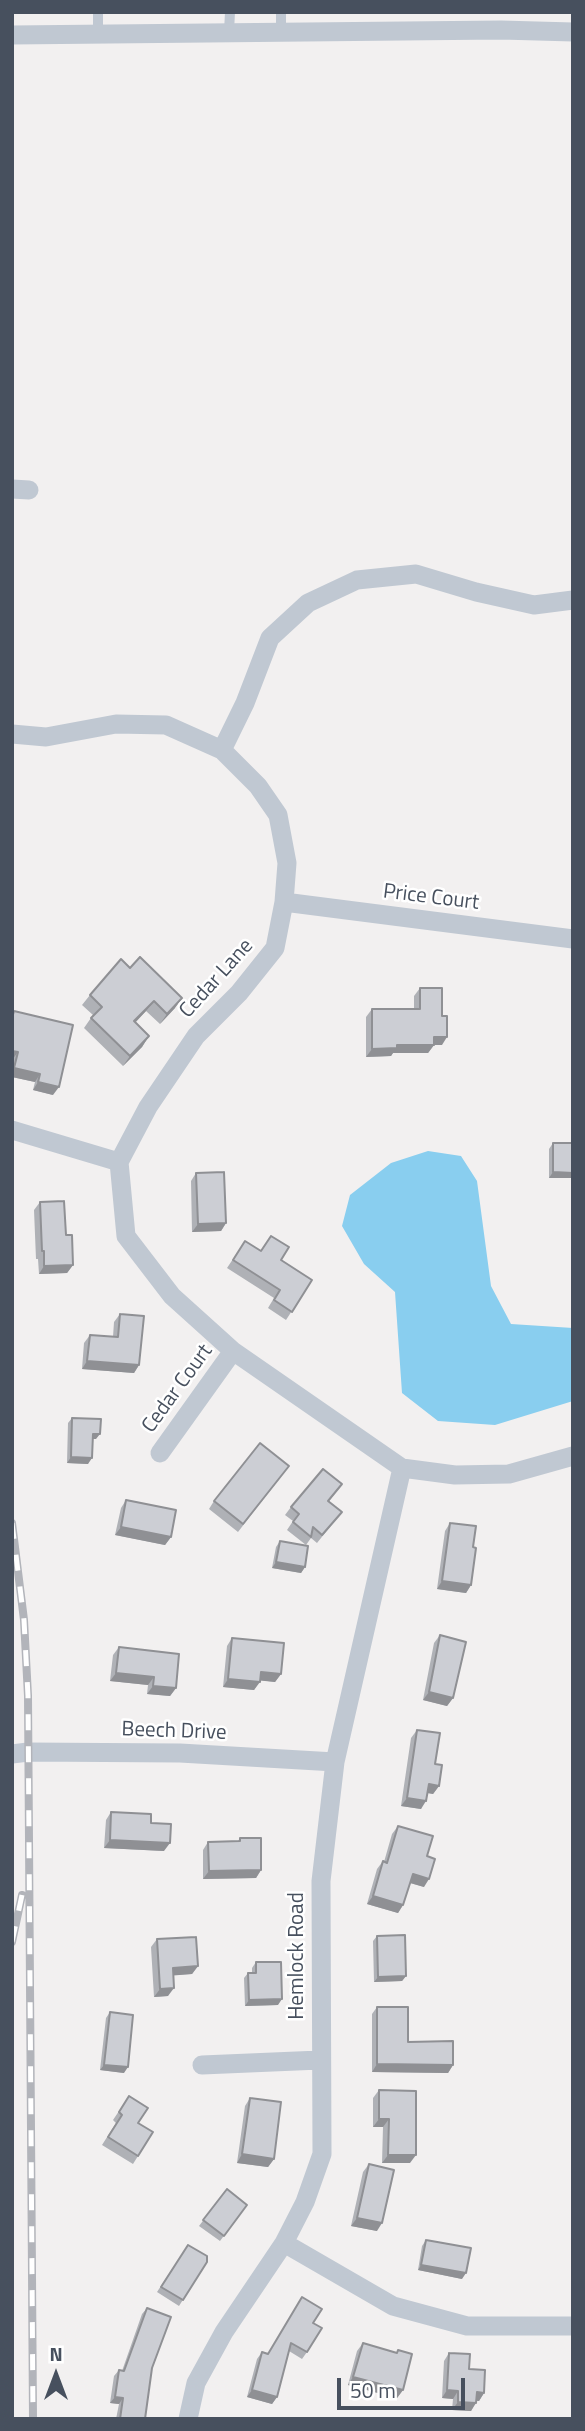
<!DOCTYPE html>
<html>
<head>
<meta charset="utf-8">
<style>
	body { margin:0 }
	#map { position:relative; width:585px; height:2431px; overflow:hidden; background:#f2f0f0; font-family:"Titillium Web",sans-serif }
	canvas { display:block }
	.frame { position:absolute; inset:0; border:14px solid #47505e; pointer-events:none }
	.north { position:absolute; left:21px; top:2340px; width:70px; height:70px; -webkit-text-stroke:5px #fff; paint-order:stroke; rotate:0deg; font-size:19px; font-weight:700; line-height:28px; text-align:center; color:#47505e }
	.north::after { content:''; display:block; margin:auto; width:24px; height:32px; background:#47505e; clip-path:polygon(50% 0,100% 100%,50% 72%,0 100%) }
	.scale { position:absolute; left:337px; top:2378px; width:128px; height:32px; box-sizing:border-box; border:4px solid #47505e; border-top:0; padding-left:9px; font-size:21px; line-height:24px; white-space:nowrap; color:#47505e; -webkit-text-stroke:5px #fff; paint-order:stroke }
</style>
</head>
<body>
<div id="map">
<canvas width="585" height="2431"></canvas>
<div class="frame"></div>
<div class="north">N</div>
<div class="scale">50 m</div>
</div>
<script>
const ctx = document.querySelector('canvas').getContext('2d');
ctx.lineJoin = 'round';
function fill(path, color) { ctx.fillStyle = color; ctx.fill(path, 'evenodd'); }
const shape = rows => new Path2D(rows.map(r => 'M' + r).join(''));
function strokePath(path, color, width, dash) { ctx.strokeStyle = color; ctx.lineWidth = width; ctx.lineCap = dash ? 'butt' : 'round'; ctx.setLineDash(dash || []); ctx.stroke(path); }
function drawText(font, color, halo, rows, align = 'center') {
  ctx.font = font + ' "Titillium Web",sans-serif'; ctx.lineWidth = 5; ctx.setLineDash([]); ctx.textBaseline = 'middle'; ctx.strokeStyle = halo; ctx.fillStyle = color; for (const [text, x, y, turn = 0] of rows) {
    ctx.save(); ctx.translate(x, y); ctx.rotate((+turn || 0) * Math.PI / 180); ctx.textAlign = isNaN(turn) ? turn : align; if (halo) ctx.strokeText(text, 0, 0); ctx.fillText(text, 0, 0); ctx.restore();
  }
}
const water = shape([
	[428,1151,461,1156,477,1181,491,1286,511,1324,573,1328,573,1401,495,1425,438,1421,402,1393,395,1292,364,1264,342,1226,350,1195,391,1163]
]);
const service = shape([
	[229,32,230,12],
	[281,32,281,12],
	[98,33,98,12]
]);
const minor = shape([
	[12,35,501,30,573,32],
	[12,489,29,490],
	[12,734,46,737,116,724,166,725,222,750,258,786,278,815,287,863,284,902,275,948,239,993,196,1036,148,1107,119,1162],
	[222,750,245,703,270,638,308,603,357,580,416,574,476,592,534,605,573,600],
	[284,902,573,939],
	[12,1130,119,1162],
	[119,1162,126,1236,172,1296,233,1351,402,1468,455,1475,509,1474,573,1456],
	[160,1453,233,1351],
	[12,1754,28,1752,180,1753,335,1762],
	[202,2065,320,2060],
	[284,2243,393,2306,467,2326,573,2326],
	[188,2419,196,2383,224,2332,284,2243,305,2202,322,2154,321,1881,335,1762,402,1468]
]);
const rail = shape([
	[12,1523,24,1620,28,1696,33,2419],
	[12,1942,22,1895]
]);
const wall = shape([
	[121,959,175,1008,160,1024,146,1011,135,1023,149,1036,142,1047,123,1066,84,1028,93,1015,82,1005,90,995],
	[420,988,442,1045,434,1045,428,1053,393,1053,391,1056,366,1057,366,1017,372,1009,414,1009,414,996],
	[14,1011,53,1095,33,1090,35,1082,12,1077,12,1013],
	[553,1143,573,1143,573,1178,549,1178,549,1149],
	[196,1173,226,1223,221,1231,192,1232,191,1181],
	[40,1202,66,1235,73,1265,67,1273,39,1274,38,1259,36,1259,34,1210],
	[245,1241,261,1251,281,1260,312,1280,286,1320,268,1308,274,1298,227,1268],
	[120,1314,139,1365,134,1373,82,1369,84,1343,90,1335,113,1337,114,1322],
	[72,1418,96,1439,93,1439,88,1464,67,1463,68,1423],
	[289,1466,238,1532,209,1509,214,1501],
	[342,1484,329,1501,342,1512,317,1543,311,1538,306,1545,287,1530,293,1521,285,1515,291,1507],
	[126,1500,171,1537,165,1545,115,1535,121,1508],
	[450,1523,473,1547,471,1585,466,1593,437,1589,445,1531],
	[280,1541,305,1567,301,1573,272,1568,276,1547],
	[440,1635,453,1698,447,1706,423,1700,434,1643],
	[232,1638,281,1674,275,1682,260,1680,254,1690,223,1687,227,1646],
	[119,1647,176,1688,170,1696,147,1694,148,1685,110,1681,113,1655],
	[417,1730,435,1764,439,1786,433,1794,427,1793,421,1809,401,1806,411,1738],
	[111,1812,151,1823,164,1851,104,1848,106,1820],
	[398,1826,427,1856,424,1887,410,1883,403,1905,398,1913,367,1904,377,1869,383,1861,384,1862,392,1834],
	[240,1838,261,1870,256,1878,203,1879,203,1850,208,1842,238,1841],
	[377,1936,406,1976,402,1981,374,1982,373,1941],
	[157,1939,198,1966,192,1974,173,1975,168,1996,154,1997,151,1947],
	[256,1962,278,2005,245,2006,244,1978,248,1973,252,1973,252,1968],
	[377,2007,408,2042,453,2065,448,2073,372,2072,372,2014],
	[110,2012,124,2073,100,2070,106,2018],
	[379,2090,410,2163,382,2163,383,2127,373,2127,373,2098],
	[129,2096,138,2123,153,2132,133,2164,102,2145,116,2123,113,2120],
	[250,2098,274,2159,268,2167,237,2163,245,2106],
	[369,2164,377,2231,351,2226,363,2172],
	[227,2189,247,2205,220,2241,199,2226],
	[426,2240,462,2279,418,2270,422,2246],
	[188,2245,207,2262,179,2306,157,2292],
	[302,2297,313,2323,307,2352,302,2359,289,2351,277,2397,272,2404,247,2397,257,2359,262,2352,268,2354],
	[147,2308,152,2368,145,2419,116,2419,119,2404,110,2403,114,2376,119,2370,122,2371,142,2314],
	[363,2343,396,2353,398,2350,403,2390,397,2398,348,2385,357,2351],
	[449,2353,469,2369,484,2393,479,2401,476,2401,471,2411,452,2410,453,2399,442,2398,444,2361]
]);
const shadedWall = shape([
	[182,998,175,1008,160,1024,167,1014],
	[154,1001,146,1011,126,1032,134,1021],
	[149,1036,142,1047,123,1066,130,1056],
	[434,1037,447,1037,442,1045,428,1045],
	[397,1045,434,1045,428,1053,393,1053,391,1056,366,1057,372,1049],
	[12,1051,18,1052,12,1060],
	[14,1068,40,1074,35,1082,12,1077,12,1070],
	[38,1082,59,1087,53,1095,33,1090],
	[553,1172,573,1173,573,1178,549,1178],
	[226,1223,221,1231,192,1232,198,1224],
	[73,1265,67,1273,39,1274,44,1266],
	[87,1361,139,1365,134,1373,82,1369],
	[93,1434,100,1434,96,1439,89,1439],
	[71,1457,92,1458,88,1464,67,1463],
	[121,1527,171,1537,165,1545,115,1535],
	[276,1562,305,1567,301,1573,272,1568],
	[442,1581,471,1585,466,1593,437,1589],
	[261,1672,281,1674,275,1682,255,1680],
	[116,1673,154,1677,148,1685,110,1681],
	[228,1679,260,1682,254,1690,223,1687],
	[153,1686,176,1688,170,1696,147,1694],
	[429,1692,453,1698,447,1706,423,1700],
	[429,1784,439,1786,433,1794,423,1792],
	[407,1798,426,1801,421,1809,401,1806],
	[110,1840,170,1843,164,1851,104,1848],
	[261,1870,256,1878,203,1879,209,1871],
	[413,1874,429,1879,424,1887,407,1882],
	[373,1896,403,1905,398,1913,367,1904],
	[198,1966,192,1974,167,1976,173,1968],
	[406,1976,402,1981,374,1982,378,1977],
	[174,1988,168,1996,154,1997,160,1989],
	[282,1999,278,2005,245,2006,249,2000],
	[377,2064,453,2065,448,2073,372,2072],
	[104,2065,128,2067,124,2073,100,2070],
	[379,2119,389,2119,383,2127,373,2127],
	[242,2154,274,2159,268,2167,237,2163],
	[388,2155,416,2155,410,2163,382,2163],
	[357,2218,382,2223,377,2231,351,2226],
	[421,2265,466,2273,462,2279,418,2270],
	[353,2377,403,2390,397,2398,348,2385],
	[252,2390,277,2397,272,2404,247,2397],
	[447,2390,458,2391,453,2399,442,2398],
	[477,2392,484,2393,479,2401,471,2400],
	[115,2397,123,2398,119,2404,110,2403],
	[458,2402,476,2403,471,2411,452,2410]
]);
const building = shape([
	[140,957,182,998,167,1014,154,1001,134,1021,149,1036,130,1056,91,1018,102,1007,90,995,121,959,130,968,140,957],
	[420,988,442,988,442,1016,447,1016,447,1037,434,1037,434,1045,397,1045,397,1048,372,1049,372,1009,420,1009,420,988],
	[14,1011,73,1025,59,1087,38,1082,40,1074,14,1068,18,1052,12,1051,12,1018,14,1011],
	[553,1143,573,1143,573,1173,553,1172,553,1143],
	[224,1172,226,1223,198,1224,196,1173,224,1172],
	[64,1201,66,1235,72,1235,73,1265,44,1266,44,1251,42,1251,40,1202,64,1201],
	[271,1236,289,1247,281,1260,312,1280,292,1312,274,1300,280,1290,233,1260,245,1241,261,1251,271,1236],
	[120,1314,144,1316,139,1365,87,1361,90,1335,118,1337,120,1314],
	[72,1418,101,1419,100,1434,93,1434,92,1458,71,1457,72,1418],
	[260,1443,289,1466,243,1524,214,1501,260,1443],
	[323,1469,342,1484,328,1501,342,1512,322,1535,313,1527,311,1537,293,1522,299,1514,291,1507,323,1469],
	[126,1500,176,1510,171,1537,121,1527,126,1500],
	[450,1523,476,1526,473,1547,476,1548,471,1585,442,1581,450,1523],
	[280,1541,308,1546,305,1567,276,1562,280,1541],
	[440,1635,466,1642,453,1698,429,1692,440,1635],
	[232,1638,284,1643,281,1674,261,1672,260,1682,228,1679,232,1638],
	[119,1647,179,1654,176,1688,153,1686,154,1677,116,1673,119,1647],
	[417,1730,440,1733,435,1764,442,1765,439,1786,429,1784,426,1801,407,1798,417,1730],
	[111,1812,151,1814,151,1823,171,1824,170,1843,110,1840,111,1812],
	[398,1826,433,1836,427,1856,435,1859,429,1879,413,1874,403,1905,373,1896,383,1861,387,1863,398,1826],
	[240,1838,261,1838,261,1870,209,1871,208,1842,240,1841,240,1838],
	[405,1935,406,1976,378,1977,377,1936,405,1935],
	[196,1937,198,1966,173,1968,174,1988,160,1989,157,1939,196,1937],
	[256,1962,281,1962,282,1999,249,2000,248,1973,256,1973,256,1962],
	[377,2007,408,2007,408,2042,453,2041,453,2065,377,2064,377,2007],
	[110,2012,133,2015,128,2067,104,2065,110,2012],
	[379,2090,416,2091,416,2155,388,2155,389,2119,379,2119,379,2090],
	[129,2096,148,2108,138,2123,153,2132,138,2156,108,2137,122,2115,119,2112,129,2096],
	[250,2098,281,2102,274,2159,242,2154,250,2098],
	[369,2164,394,2170,382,2223,357,2218,369,2164],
	[227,2189,247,2205,224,2236,203,2220,227,2189],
	[426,2240,471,2248,466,2273,421,2265,426,2240],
	[188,2245,207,2256,207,2262,183,2300,161,2287,188,2245],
	[302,2297,322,2309,313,2323,322,2328,307,2352,291,2343,277,2397,252,2390,262,2352,268,2354,302,2297],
	[147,2308,171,2317,152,2368,145,2419,120,2419,123,2398,115,2397,119,2370,124,2371,147,2308],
	[363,2343,397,2353,398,2350,412,2354,403,2390,353,2377,363,2343],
	[449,2353,470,2354,469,2369,485,2370,484,2393,477,2392,476,2403,458,2402,458,2391,447,2390,449,2353]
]);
const streetNames = [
	["Price Court",431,898,7],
	["Cedar Lane",217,979,-48],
	["Cedar Court",178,1389,-54],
	["Beech Drive",174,1732,2],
	["Hemlock Road",298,1956,-90]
];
fill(water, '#89ceef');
strokePath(service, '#c0c8d2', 10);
strokePath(minor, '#c0c8d2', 19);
strokePath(rail, '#b2b4ba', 8);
strokePath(rail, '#fff', 5, [16]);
fill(wall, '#afb1b6');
fill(shadedWall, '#8f9094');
fill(building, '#ccced4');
strokePath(building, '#8f9094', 2);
drawText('21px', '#47505e', '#fff', streetNames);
</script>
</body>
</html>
